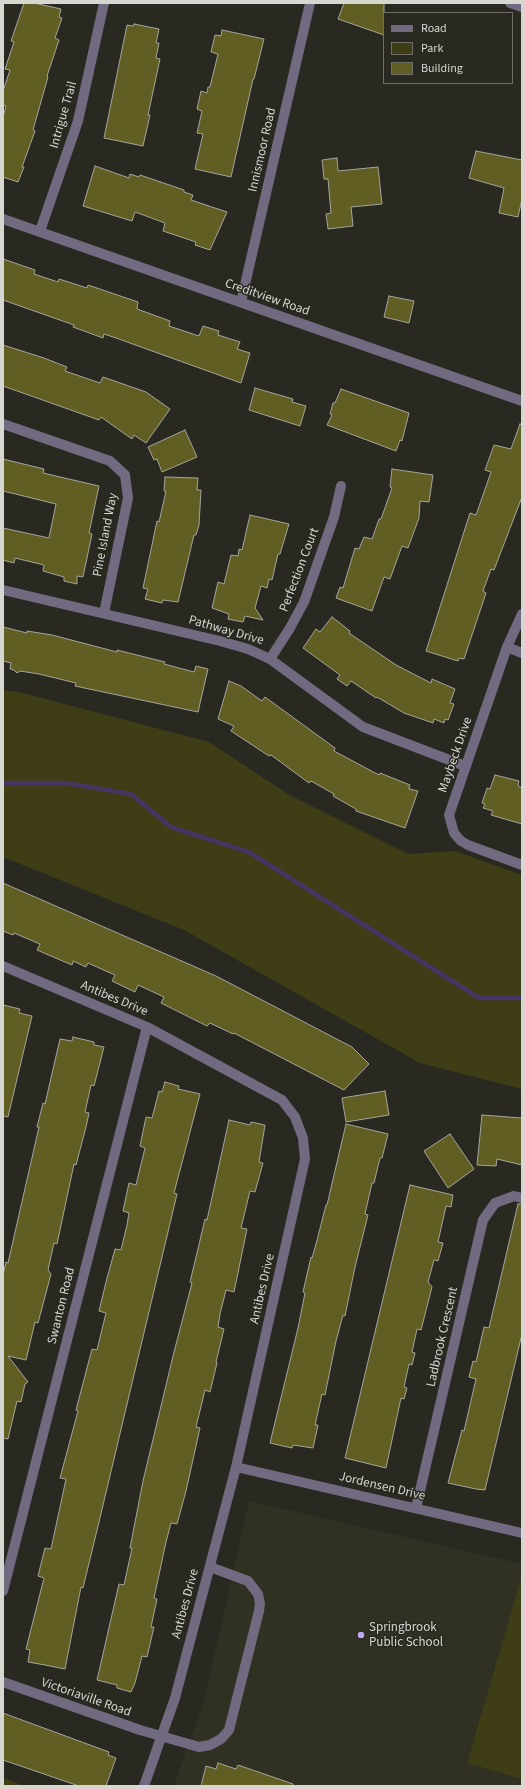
<!DOCTYPE html>
<html>
<head>
<meta charset="utf-8">
<style>
	body { margin:0 }
	#map { position:relative; width:525px; height:1789px; overflow:hidden; background:#292921; font-family:"Source Sans 3",sans-serif }
	canvas { display:block }
	.frame { position:absolute; inset:0; border:4px solid #d7d7d2; pointer-events:none }
	.legend { position:absolute; left:383px; top:12px; width:130px; height:72px; box-sizing:border-box; background:#292921; border:1px solid #6f6f68; margin:0; padding:5px 7px; list-style:none; font-size:12px; color:#d7d7d2 }
	.legend li { display:flex; align-items:center; gap:8px; height:20px }
	.legend b { width:20px; border:1px solid #6f6f68 }
</style>
</head>
<body>
<div id="map">
<canvas width="525" height="1789"></canvas>
<div class="frame"></div>
<ul class="legend">
<li><b style="height:5px;background:#716a81"></b>Road</li>
<li><b style="height:11px;background:#3f3d16"></b>Park</li>
<li><b style="height:11px;background:#615e23"></b>Building</li>
</ul>
</div>
<script>
const ctx = document.querySelector('canvas').getContext('2d');
ctx.lineJoin = 'round';
function fill(path, color) { ctx.fillStyle = color; ctx.fill(path, 'evenodd'); }
const shape = rows => new Path2D(rows.map(r => 'M' + r).join(''));
function strokePath(path, color, width, dash) { ctx.strokeStyle = color; ctx.lineWidth = width; ctx.lineCap = dash ? 'butt' : 'round'; ctx.setLineDash(dash || []); ctx.stroke(path); }
function drawText(font, color, halo, rows, align = 'center') {
  ctx.font = font + ' "Source Sans 3",sans-serif'; ctx.lineWidth = 3; ctx.setLineDash([]); ctx.textBaseline = 'middle'; ctx.strokeStyle = halo; ctx.fillStyle = color; for (const [text, x, y, turn = 0] of rows) {
    ctx.save(); ctx.translate(x, y); ctx.rotate((+turn || 0) * Math.PI / 180); ctx.textAlign = isNaN(turn) ? turn : align; if (halo) ctx.strokeText(text, 0, 0); ctx.fillText(text, 0, 0); ctx.restore();
  }
}
const built = shape([
	[249,1501,522,1564,522,1574,467,1762,522,1779,522,1786,174,1786,205,1697]
]);
const green = shape([
	[3,690,19,692,209,742,291,796,408,854,455,851,522,875,522,1089,420,1063,184,930,3,857],
	[522,1574,522,1779,467,1763],
	[3,1778,25,1786,3,1786]
]);
const stream = shape([
	[3,783,66,783,131,794,171,827,249,852,479,998,522,998]
]);
const building = shape([
	[24,3,34,3,61,9,59,17,62,18,55,38,59,40,47,76,48,77,33,130,35,131,22,167,24,167,18,182,3,177,3,117,6,106,3,105,3,91,10,70,5,69,14,42,11,41,24,3],
	[344,3,384,3,384,35,338,19,344,3],
	[134,24,159,29,156,43,159,43,156,58,160,59,148,115,150,115,143,146,104,138,127,25,133,26,134,24],
	[222,30,264,39,254,79,253,79,231,177,195,169,203,134,197,133,202,111,197,109,201,91,207,93,208,87,210,87,218,54,211,52,215,35,221,36,222,30],
	[476,151,522,160,522,199,518,217,499,213,504,188,469,178,476,151],
	[337,158,338,171,378,167,382,204,351,207,353,226,328,229,326,214,331,213,328,179,324,179,322,160,337,158],
	[95,166,129,178,130,174,139,177,140,175,184,190,184,192,193,195,191,200,227,212,210,250,195,245,196,242,163,231,165,223,135,212,132,221,83,206,95,166],
	[3,259,35,270,34,274,58,282,59,279,87,288,88,285,138,302,137,309,170,321,169,326,199,336,203,326,219,331,218,335,240,342,237,349,250,353,241,383,116,338,104,334,103,338,73,327,74,325,3,300,3,259],
	[389,296,414,301,409,323,384,317,389,296],
	[3,345,44,358,67,367,65,371,100,383,103,377,146,392,170,409,146,443,134,435,132,439,101,417,99,420,3,386,3,345],
	[255,388,293,399,292,402,306,406,300,426,249,410,255,388],
	[341,389,409,413,402,441,400,440,396,451,327,425,332,415,330,414,333,403,335,403,341,389],
	[520,424,522,425,522,497,494,570,491,569,483,591,486,593,464,659,459,658,458,661,426,651,470,513,476,515,491,472,485,470,494,445,511,449,520,424],
	[185,430,197,457,162,472,157,459,154,460,148,447,185,430],
	[3,459,44,469,43,473,99,486,89,533,92,534,83,577,77,576,77,584,64,581,64,577,43,571,44,565,15,558,14,563,3,560,3,528,49,538,56,504,3,491,3,459],
	[392,469,433,475,429,502,420,501,419,518,408,548,402,546,390,579,384,577,372,611,336,598,340,587,343,588,355,548,359,549,364,537,372,539,379,519,381,519,392,488,390,487,392,469],
	[165,477,198,478,197,490,201,490,199,525,196,535,194,535,178,602,163,600,162,603,145,599,148,589,143,588,157,521,159,522,166,491,164,491,165,477],
	[250,515,289,524,280,554,278,554,272,580,269,579,267,588,261,586,255,608,263,620,245,616,243,622,228,619,229,614,212,608,218,582,224,584,231,555,238,556,239,549,242,550,250,515],
	[332,617,350,631,349,633,396,665,431,683,432,679,455,689,450,703,454,704,448,720,445,719,444,723,434,719,433,723,404,713,377,697,376,698,351,681,347,686,337,679,340,675,303,648,316,629,320,632,332,617],
	[3,627,27,633,27,631,52,635,117,652,117,650,165,662,164,664,194,672,196,666,208,669,198,712,75,686,76,683,39,674,20,671,17,673,14,670,10,669,11,663,3,661,3,627],
	[229,681,241,686,262,701,265,697,335,748,334,751,379,775,380,773,410,785,409,789,418,791,405,828,356,811,356,809,333,796,334,794,311,781,309,783,271,755,269,756,231,731,234,726,218,719,229,681],
	[495,775,519,781,518,786,522,788,522,824,491,815,493,811,483,808,485,804,482,803,487,788,490,789,495,775],
	[3,883,216,976,352,1047,369,1064,344,1090,234,1033,233,1034,210,1023,207,1026,161,1003,164,997,138,985,135,992,112,981,115,975,88,963,86,967,73,961,72,965,37,950,40,944,14,933,13,935,3,931,3,883],
	[3,1005,20,1009,19,1013,32,1016,8,1117,3,1116,3,1005],
	[73,1037,94,1042,94,1045,104,1047,94,1086,91,1085,85,1112,89,1113,86,1127,76,1165,74,1164,57,1244,54,1243,48,1270,51,1274,38,1323,35,1322,26,1360,8,1356,28,1382,25,1384,21,1402,17,1401,8,1439,3,1438,3,1275,6,1262,8,1263,39,1127,37,1127,43,1103,45,1104,60,1039,72,1041,73,1037],
	[165,1082,179,1086,178,1089,200,1094,174,1193,177,1194,99,1522,83,1588,81,1587,65,1669,45,1665,28,1662,30,1650,26,1649,44,1578,38,1576,45,1548,51,1549,66,1479,60,1478,78,1411,76,1410,92,1349,97,1350,106,1313,99,1311,106,1282,115,1249,121,1250,127,1225,129,1213,123,1211,129,1183,136,1185,145,1148,140,1146,146,1117,152,1118,159,1091,162,1092,165,1082],
	[385,1091,389,1115,346,1122,342,1098,385,1091],
	[482,1115,522,1118,522,1165,497,1159,496,1166,477,1165,482,1115],
	[229,1120,250,1125,251,1122,265,1125,259,1162,263,1163,255,1192,250,1191,241,1228,247,1229,234,1292,226,1290,220,1314,218,1327,224,1329,216,1362,217,1363,210,1392,205,1390,196,1427,200,1428,186,1491,177,1524,171,1523,166,1542,154,1598,157,1599,151,1627,154,1627,147,1657,142,1656,135,1683,131,1692,117,1688,117,1685,97,1680,119,1584,124,1585,132,1548,130,1548,143,1481,174,1352,192,1283,190,1282,197,1253,205,1219,207,1220,229,1120],
	[346,1124,388,1134,382,1158,380,1158,374,1183,372,1183,365,1214,368,1215,355,1267,345,1316,343,1315,336,1341,325,1395,322,1394,315,1425,318,1425,313,1448,293,1445,292,1448,270,1443,298,1328,305,1293,303,1292,311,1257,312,1258,316,1244,326,1205,327,1205,346,1124],
	[450,1134,474,1169,448,1188,424,1151,450,1134],
	[410,1185,453,1195,451,1207,446,1206,438,1242,443,1243,438,1261,434,1260,428,1282,432,1287,421,1330,417,1329,412,1352,415,1353,412,1365,409,1364,404,1387,407,1388,404,1399,401,1398,386,1468,345,1458,410,1185],
	[518,1204,522,1204,522,1334,485,1490,476,1489,448,1483,462,1430,464,1431,476,1379,469,1377,473,1361,476,1362,484,1327,489,1328,518,1204],
	[3,1713,109,1752,108,1755,116,1758,106,1786,79,1786,3,1760,3,1713],
	[218,1763,236,1769,238,1765,293,1784,293,1786,201,1786,206,1766,216,1769,218,1763]
]);
const minor = shape([
	[510,3,522,7],
	[3,219,522,401],
	[40,231,78,121,104,3],
	[241,302,310,3],
	[3,424,110,461,125,475,128,498,104,613],
	[3,590,220,641,248,649,270,659,363,727,465,766],
	[522,614,507,647,449,815,454,833,461,841,468,845,522,865],
	[507,647,522,653],
	[270,659,290,628,304,602,334,517,341,486],
	[3,966,147,1027,282,1100,295,1117,303,1138,305,1159,236,1467,175,1698,144,1786],
	[236,1467,522,1533],
	[416,1508,483,1220,495,1203,514,1196,522,1198],
	[3,1591,147,1027],
	[3,1682,140,1730,199,1747,210,1745,221,1739,229,1730,259,1611,260,1603,258,1594,248,1581,210,1567]
]);
const markers = [
	[361,1635,4,"#c0a8f4"]
];
const streetNames = [
	["Intrigue Trail",64,115,-74],
	["Innismoor Road",263,150,-77],
	["Creditview Road",267,298,19],
	["Pine Island Way",106,535,-79],
	["Perfection Court",300,570,-69],
	["Pathway Drive",226,631,16],
	["Maybeck Drive",456,755,-71],
	["Antibes Drive",114,999,23],
	["Antibes Drive",263,1289,-77],
	["Swanton Road",62,1306,-76],
	["Ladbrook Crescent",443,1337,-77],
	["Jordensen Drive",382,1487,13],
	["Antibes Drive",186,1604,-75],
	["Victoriaville Road",86,1698,19]
];
const poiNames = [
	["Springbrook",369,1628],
	["Public School",369,1643]
];
fill(built, '#313123');
fill(green, '#3f3d16');
strokePath(stream, '#453563', 4.5);
fill(building, '#615e23');
strokePath(building, '#a6a59c', 1);
strokePath(minor, '#716a81', 10);
for (const [x, y, r, color] of markers) { const dot = new Path2D(); dot.arc(x, y, r, 0, 2 * Math.PI); ctx.fillStyle = color; ctx.fill(dot); strokePath(dot, '#292921', 1.5); }
drawText('13px', '#d7d7d2', '#292921', streetNames);
drawText('13px', '#d7d7d2', '#292921', poiNames, 'left');
</script>
</body>
</html>
